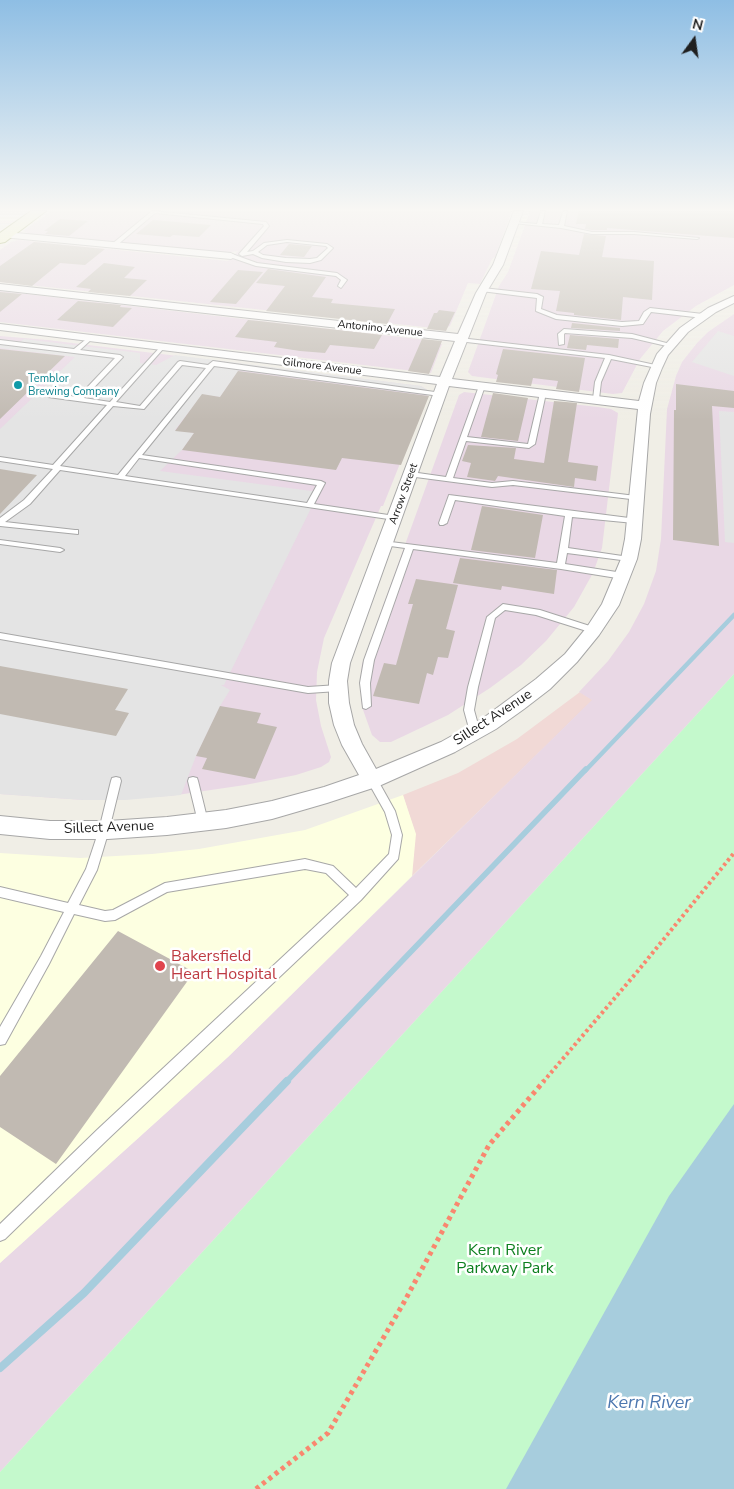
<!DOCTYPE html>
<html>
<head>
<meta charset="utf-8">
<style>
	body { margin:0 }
	#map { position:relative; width:734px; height:1489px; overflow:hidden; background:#f0eee6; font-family:"Nunito Sans",sans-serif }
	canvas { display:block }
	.north { position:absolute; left:669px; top:15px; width:50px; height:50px; -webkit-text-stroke:4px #fff; paint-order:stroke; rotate:14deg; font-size:14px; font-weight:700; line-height:20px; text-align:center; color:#202020 }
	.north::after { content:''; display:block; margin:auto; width:18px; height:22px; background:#202020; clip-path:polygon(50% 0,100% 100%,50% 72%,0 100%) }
</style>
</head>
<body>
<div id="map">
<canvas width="734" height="1489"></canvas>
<div class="north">N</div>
</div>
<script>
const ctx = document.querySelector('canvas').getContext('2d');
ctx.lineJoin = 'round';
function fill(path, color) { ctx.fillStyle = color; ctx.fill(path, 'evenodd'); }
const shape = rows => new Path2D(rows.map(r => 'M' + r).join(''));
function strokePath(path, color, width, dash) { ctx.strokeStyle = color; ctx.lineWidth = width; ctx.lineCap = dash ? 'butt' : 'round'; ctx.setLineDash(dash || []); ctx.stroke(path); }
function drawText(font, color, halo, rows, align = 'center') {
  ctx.font = font + ' "Nunito Sans",sans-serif'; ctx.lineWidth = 5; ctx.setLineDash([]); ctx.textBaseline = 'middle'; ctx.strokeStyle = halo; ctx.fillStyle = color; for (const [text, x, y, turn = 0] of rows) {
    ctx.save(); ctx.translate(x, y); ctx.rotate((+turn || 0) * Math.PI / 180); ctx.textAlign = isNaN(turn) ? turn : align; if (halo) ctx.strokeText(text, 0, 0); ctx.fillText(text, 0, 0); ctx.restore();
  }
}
const commercial = shape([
	[580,692,593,700,412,876,415,834,403,795,458,773,517,739]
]);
const industrial = shape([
	[52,211,512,211,495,257,492,259,480,284,468,283,450,326,443,329,0,282,0,250,11,242,19,240,228,261,238,251,218,254,33,236,23,231],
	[530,211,734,211,734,285,696,306,663,331,640,359,622,393,613,394,472,376,468,372,499,286,508,272],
	[0,291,435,341,442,344,431,373,0,322],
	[734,314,734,674,0,1472,0,1263,228,1057,592,700,579,692,608,661,629,632,644,604,656,571,661,539,667,409,676,376,682,362,697,343,708,332],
	[0,336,48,340,421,386,429,391,383,506,381,506,324,638,317,672,316,700,321,726,331,757,329,762,321,767,296,775,245,785,170,796,83,800,0,794],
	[464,392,598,407,611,409,618,413,602,548,593,573,574,607,546,641,521,665,490,688,448,715,391,742,380,742,372,735,362,707,360,682,362,664,459,395]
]);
const education = shape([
	[403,795,416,834,412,876,228,1057,0,1263,0,853,80,858,152,854,199,849,305,830]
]);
const park = shape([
	[734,674,734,1489,0,1489,0,1472]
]);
const parking = shape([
	[718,331,734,336,734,376,692,362],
	[0,339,20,342,24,339,140,353,140,363,156,365,175,355,421,386,429,391,239,370,220,397,202,395,175,430,194,433,182,450,160,471,319,492,224,685,221,685,230,690,220,706,196,756,181,795,126,800,83,800,0,794,0,429,75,357,0,348],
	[719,411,734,412,734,543,725,542]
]);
const water = shape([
	[734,1104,734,1489,506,1489,669,1196]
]);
const streamFar2 = shape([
	[585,771,734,615]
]);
const streamFar1 = shape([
	[286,1082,586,769]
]);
const stream = shape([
	[0,1368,84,1293,287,1081]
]);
const building = shape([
	[579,211,734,211,734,238,607,228,607,230,592,230,585,229,586,224,576,224],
	[60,219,88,221,69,236,45,234,48,231,44,231],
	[153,220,211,225,199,237,173,235,170,237,136,234],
	[584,234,606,236,602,257,654,261,652,300,623,297,621,320,574,315,574,313,556,311,560,291,531,289,541,251,579,255],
	[34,242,105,249,85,265,60,263,32,286,0,282,0,266],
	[289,244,312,246,304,257,280,255],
	[104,263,135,267,124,278,147,280,130,296,88,292,91,289,76,287],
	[268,269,326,277,312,297,333,299,331,303,395,309,387,324,266,311,285,286,256,283],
	[238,270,263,272,236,304,210,302],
	[0,292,22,294,0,312],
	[78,301,121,305,120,307,132,308,113,327,57,320],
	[439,310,455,312,446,331,427,329,434,313,437,313],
	[248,320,259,321,382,335,374,349,330,345,325,353,300,351,274,347,277,342,235,337],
	[572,323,620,328,620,331,571,328],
	[570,335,619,339,618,348,587,345,586,350,567,348],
	[422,339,442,341,429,374,408,371],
	[0,349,65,356,0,419],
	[503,349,585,358,579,392,556,389,558,381,533,378,531,386,496,382,498,375,496,374],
	[238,371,429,396,401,465,342,458,336,470,182,450,194,433,175,431,202,394,220,397],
	[676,384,734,391,734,408,712,406,719,546,673,540,674,410,676,410],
	[493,393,528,398,518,441,481,437],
	[554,401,577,403,568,462,598,466,596,481,575,478,574,487,498,476,495,481,467,477,471,463,462,461,468,445,516,448,514,459,544,463],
	[0,469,37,475,0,514],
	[482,506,543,515,535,558,471,550],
	[460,558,557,570,554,594,502,586,501,590,453,583],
	[416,579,458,585,446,629,455,631,448,658,438,657,433,675,427,673,419,704,373,696,384,663,396,665,413,604,408,604],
	[0,666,128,689,115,710,129,713,116,736,0,714],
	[220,706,261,713,257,723,277,727,255,779,202,769,207,758,196,756],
	[118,931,194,972,56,1164,0,1127,0,1076]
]);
const pathFar1 = shape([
	[543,1082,637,972,734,853]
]);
const path = shape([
	[256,1489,328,1433,403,1304,489,1145,544,1081]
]);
const lane = shape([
	[152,211,266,222,269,226,247,252,253,251,264,243,287,240,327,244,333,248,321,260,310,263,286,262,262,258,253,254,242,256,239,254,264,226,263,224,155,213,116,246,112,246,112,244,152,211],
	[287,242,326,246,328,248,317,258,310,259,286,258,263,255,258,252,267,245,287,242],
	[541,211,545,211,542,224,559,225,563,212,567,211,564,226,592,232,634,232,699,238,697,239,634,234,592,234,561,228,513,223,515,222,537,224,541,211],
	[232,254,257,263,337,273,347,280,341,288,338,286,341,280,336,276,256,266,230,257,232,254],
	[483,288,537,294,543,297,541,309,557,315,622,322,639,321,644,312,650,308,703,314,706,316,703,318,651,312,643,324,622,326,556,319,536,311,537,298,481,291,481,289,483,288],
	[564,329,632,334,674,345,671,347,632,338,565,333,564,334,564,344,559,345,558,334,564,329],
	[90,336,93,338,80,350,120,355,123,357,84,398,110,402,162,345,165,347,164,348,116,402,140,406,178,362,180,361,208,365,213,361,442,393,442,395,440,396,214,366,142,455,321,481,325,483,314,504,395,516,399,518,395,520,60,470,30,504,5,522,75,530,78,530,78,534,0,526,0,518,24,500,53,469,0,461,0,457,53,465,107,405,48,397,45,395,48,393,78,397,115,358,0,344,0,340,74,349,90,336],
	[182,365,206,368,118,475,60,466,113,406,144,409,182,365],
	[139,458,317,485,307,503,125,476,139,458],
	[460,338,609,355,660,366,657,368,611,359,601,382,599,399,596,401,593,399,595,382,605,358,458,341,458,339,460,338],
	[482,384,485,386,467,437,528,444,540,393,543,391,546,393,535,444,529,448,466,441,453,478,492,483,513,481,636,496,640,498,639,500,513,485,492,487,408,476,407,474,411,472,446,477,479,386,482,384],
	[449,495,637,519,638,521,634,523,572,517,568,548,629,557,633,559,629,561,567,553,565,564,623,573,627,576,623,579,561,569,413,549,374,660,370,683,371,706,366,709,363,708,360,683,364,660,405,548,383,545,383,541,557,563,565,516,455,500,447,523,443,525,440,525,439,523,449,495],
	[0,540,60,548,64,550,60,552,0,544,0,540],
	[503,604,540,610,596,628,597,630,593,633,536,615,505,610,495,618,478,687,474,710,480,732,475,736,470,732,464,710,468,687,487,617,503,604],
	[0,633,308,687,338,685,343,688,338,691,308,693,0,639,0,633],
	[372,776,376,777,395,811,402,835,398,859,361,900,108,1139,5,1239,0,1241,0,1224,98,1129,349,895,326,873,305,869,167,892,115,920,105,921,74,914,49,964,5,1044,0,1045,0,1027,41,956,64,912,0,897,0,887,68,903,86,869,99,830,111,781,112,778,116,777,120,778,121,781,109,830,97,870,79,905,105,911,113,910,165,883,305,859,333,866,356,888,389,854,392,835,385,812,367,780,368,777,372,776],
	[193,777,197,778,198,781,208,822,207,825,203,826,199,825,198,822,188,781,189,778,193,777]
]);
const street = shape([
	[514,211,523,211,503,265,486,293,452,379,639,401,644,383,657,354,680,328,708,308,734,296,734,303,716,312,688,332,668,355,662,368,656,383,650,414,641,539,637,559,619,605,599,635,577,662,550,689,524,709,496,729,455,752,379,786,327,803,272,819,226,828,167,835,108,839,50,839,0,834,0,816,50,821,108,821,167,817,226,810,272,801,324,787,359,775,342,745,334,725,329,703,329,681,332,663,437,384,0,330,0,324,440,377,455,341,0,290,0,284,458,334,476,293,493,265,514,211],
	[449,386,638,409,625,539,621,559,602,604,587,627,565,654,536,679,482,719,441,742,376,769,362,744,354,725,349,703,347,681,350,663,449,386],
	[5,232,231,253,236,256,231,259,2,237,0,235,5,232]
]);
const secondary = shape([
	[31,211,46,211,5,242,0,243,0,233,31,211]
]);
const markers = [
	[18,385,5,"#0f9aa8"],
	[160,966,6,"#e0444e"]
];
const farStreetnames = [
	["Antonino Avenue",380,329,6],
	["Gilmore Avenue",322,367,7],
	["Arrow Street",404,494,-70]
];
const farCulturenames = [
	["Temblor",28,379],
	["Brewing Company",28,392]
];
const streetNames = [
	["Sillect Avenue",493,718,-33],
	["Sillect Avenue",109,828,-2]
];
const nearHealthnames = [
	["Bakersfield",171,957],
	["Heart Hospital",171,975]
];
const nearParknames = [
	["Kern River",505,1251],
	["Parkway Park",505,1269]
];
const nearWaternames = [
	["Kern River",649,1404]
];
fill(commercial, '#f1d9d6');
fill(industrial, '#e9d8e5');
fill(education, '#fdffe1');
fill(park, '#c4f9cc');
fill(parking, '#e4e4e4');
fill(water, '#a7cddd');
strokePath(streamFar2, '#a7cddd', 4.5);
strokePath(streamFar1, '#a7cddd', 5.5);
strokePath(stream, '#a7cddd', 8);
fill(building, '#c1bab2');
strokePath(lane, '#a7a7a7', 2);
strokePath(street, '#a7a7a7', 2);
strokePath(secondary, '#637806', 2);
strokePath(pathFar1, '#f9876f', 4, [3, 3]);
strokePath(path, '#f9876f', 5, [4, 4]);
fill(lane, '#fff');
fill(street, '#fff');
fill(secondary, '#f2f9bb');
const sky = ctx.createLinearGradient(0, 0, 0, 420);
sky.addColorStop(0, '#8ebee4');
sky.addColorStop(0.5, '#f8f7f4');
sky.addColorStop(1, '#f8f7f400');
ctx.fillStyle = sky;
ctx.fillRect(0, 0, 734, 420);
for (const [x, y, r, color] of markers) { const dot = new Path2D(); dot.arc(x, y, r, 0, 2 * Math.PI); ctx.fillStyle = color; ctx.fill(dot); strokePath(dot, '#fff', 2); }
drawText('11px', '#202020', '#fff', farStreetnames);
drawText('11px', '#0d838f', '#fff', farCulturenames, 'left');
drawText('14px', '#202020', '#fff', streetNames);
drawText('16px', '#be3a42', '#fff', nearHealthnames, 'left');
drawText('16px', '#0c7f1e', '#fff', nearParknames);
drawText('italic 18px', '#4c77b0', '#fff', nearWaternames);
</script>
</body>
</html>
